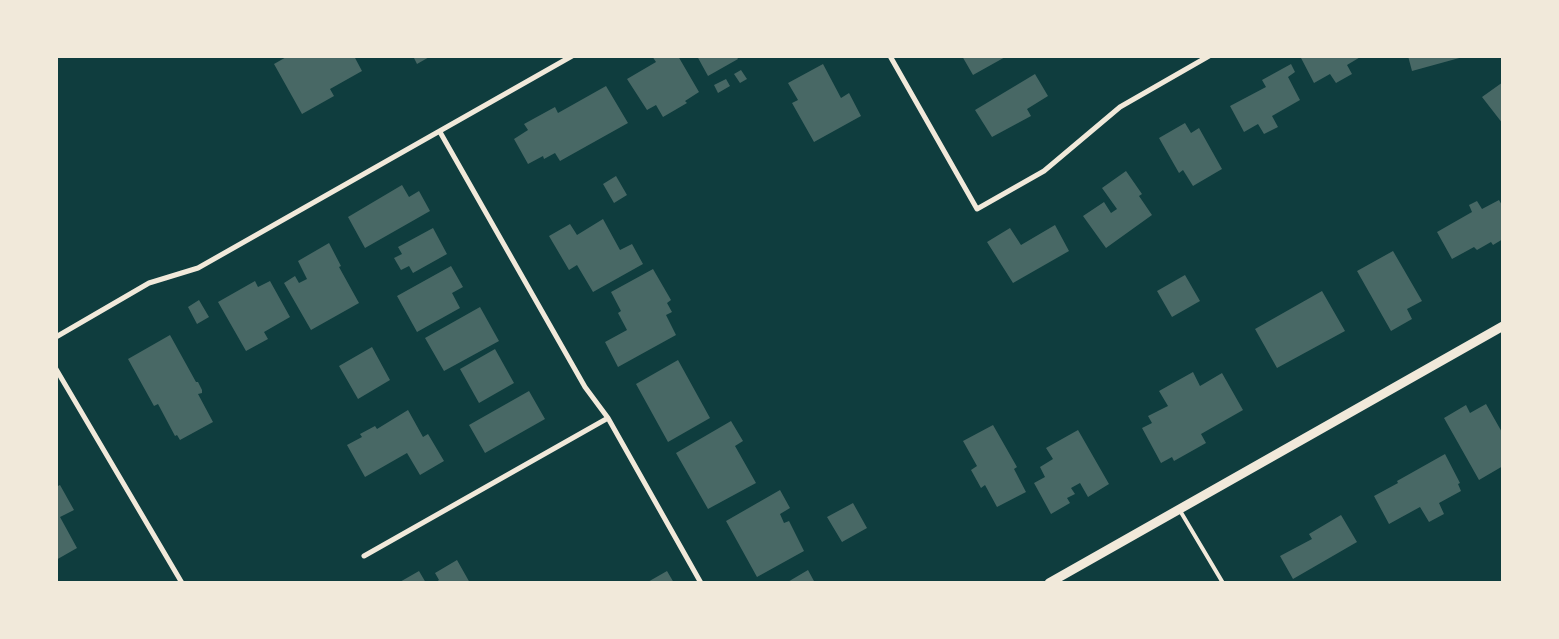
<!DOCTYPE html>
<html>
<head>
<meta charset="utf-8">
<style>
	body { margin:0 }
	#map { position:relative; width:1559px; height:639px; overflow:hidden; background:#0f3d3e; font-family:"DM Sans",sans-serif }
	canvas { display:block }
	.frame { position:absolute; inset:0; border:58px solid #f1e9da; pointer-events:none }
</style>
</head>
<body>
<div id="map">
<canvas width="1559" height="639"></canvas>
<div class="frame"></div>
</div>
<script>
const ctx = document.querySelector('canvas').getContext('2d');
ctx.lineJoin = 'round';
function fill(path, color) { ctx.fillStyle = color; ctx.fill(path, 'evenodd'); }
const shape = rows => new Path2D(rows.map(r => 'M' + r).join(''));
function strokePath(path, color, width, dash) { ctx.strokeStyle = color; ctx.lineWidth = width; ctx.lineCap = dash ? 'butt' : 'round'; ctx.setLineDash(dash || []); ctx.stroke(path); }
const building = shape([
	[288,56,354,56,362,71,330,89,334,96,302,114,274,64],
	[413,56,431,56,417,64],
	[652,56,678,56,699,92,685,101,687,103,663,117,656,105,647,110,627,79,656,62],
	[697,56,736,56,738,59,708,76],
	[962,56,1007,56,973,75],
	[1300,56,1362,56,1347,65,1352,74,1336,83,1330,74,1314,83],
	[1408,56,1463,56,1463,57,1412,71],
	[823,64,841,98,849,93,861,116,814,142,792,103,798,100,788,83],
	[1291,64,1295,72,1288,77,1300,100,1272,116,1278,127,1264,134,1258,124,1244,132,1230,106,1266,87,1262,80],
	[741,70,747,79,740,83,734,74],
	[1035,74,1048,96,1027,109,1031,116,992,137,975,110],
	[726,79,730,86,718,93,714,85],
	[1503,82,1503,124,1482,97],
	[606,86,628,123,560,161,555,153,544,159,543,156,528,164,514,139,528,130,524,124,555,107,558,113],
	[1185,123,1191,133,1199,128,1222,169,1193,186,1183,170,1179,173,1159,138],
	[1126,171,1142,194,1139,196,1152,215,1106,248,1083,216,1104,202,1111,213,1117,209,1102,188],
	[616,176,627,195,614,203,603,184],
	[402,185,409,197,419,191,430,211,365,248,348,217],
	[1499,200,1503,207,1503,239,1493,245,1491,242,1477,250,1474,247,1452,259,1437,232,1472,212,1469,205,1477,201,1482,209],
	[603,219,620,250,632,244,643,264,593,292,577,265,569,270,549,236,570,224,577,235],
	[1055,225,1069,251,1013,283,987,242,1010,228,1021,245],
	[433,228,447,254,413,273,409,266,401,270,394,258,402,254,398,247],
	[329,243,341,266,339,267,359,303,311,330,284,283,295,276,299,283,307,279,298,261],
	[1393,251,1422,301,1407,309,1412,319,1391,331,1357,271],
	[451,266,463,287,452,293,460,308,417,332,397,296],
	[653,269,671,300,667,303,672,312,666,315,676,335,618,367,605,342,627,330,618,313,621,311,611,292],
	[1185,275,1200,301,1172,317,1157,291],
	[255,281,258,287,270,281,290,317,264,332,268,339,246,351,218,302],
	[1322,291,1345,331,1277,368,1255,329],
	[199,300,209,317,197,324,188,307],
	[480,307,499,341,444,371,425,338],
	[170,335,196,382,198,382,202,390,202,393,198,394,213,422,180,440,177,435,175,436,158,404,154,406,128,359],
	[372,347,390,380,358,399,339,366],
	[495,349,514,383,479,403,460,369],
	[678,360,710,418,668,442,636,384],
	[1193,372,1200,386,1222,373,1243,410,1201,434,1206,443,1174,461,1172,457,1161,463,1142,428,1152,423,1148,416,1168,406,1159,391],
	[529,391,545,419,485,453,469,425],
	[1486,404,1503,434,1503,466,1479,480,1444,418,1466,405,1470,413],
	[408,410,423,437,428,434,444,461,420,475,407,453,365,477,347,445,362,437,360,434,375,426,377,429],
	[731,421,743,441,735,446,756,483,708,509,676,453],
	[993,425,1017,467,1014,469,1026,492,997,507,985,485,981,488,971,470,977,466,963,441],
	[1078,430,1109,484,1088,497,1080,483,1071,488,1075,494,1067,498,1070,503,1051,514,1034,483,1045,477,1040,467,1053,459,1046,448],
	[1445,454,1460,483,1458,484,1461,491,1439,503,1444,514,1429,522,1420,507,1389,524,1374,496,1398,483,1397,481],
	[60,485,74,510,60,517,77,548,56,560,56,487],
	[780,490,790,508,780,514,784,523,789,521,804,551,757,577,726,521],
	[853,503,867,528,842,542,827,517],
	[1341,515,1357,542,1293,579,1280,556,1312,539,1309,534],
	[457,560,470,583,435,583,439,580,435,573],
	[808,570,815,583,786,583],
	[419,571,426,583,398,583],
	[667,571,674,583,646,583]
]);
const service = shape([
	[1179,509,1223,583]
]);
const minor = shape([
	[890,56,977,209,1044,171,1120,107,1209,56],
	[440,132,585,387,608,418,701,583],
	[56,337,149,283,198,268,572,56],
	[56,369,182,583],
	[364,556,608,418]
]);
const tertiary = shape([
	[1049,583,1503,326]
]);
fill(building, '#486865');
strokePath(service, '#f1e9da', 4);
strokePath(minor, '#f1e9da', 5);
strokePath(tertiary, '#f1e9da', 9);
</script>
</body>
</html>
